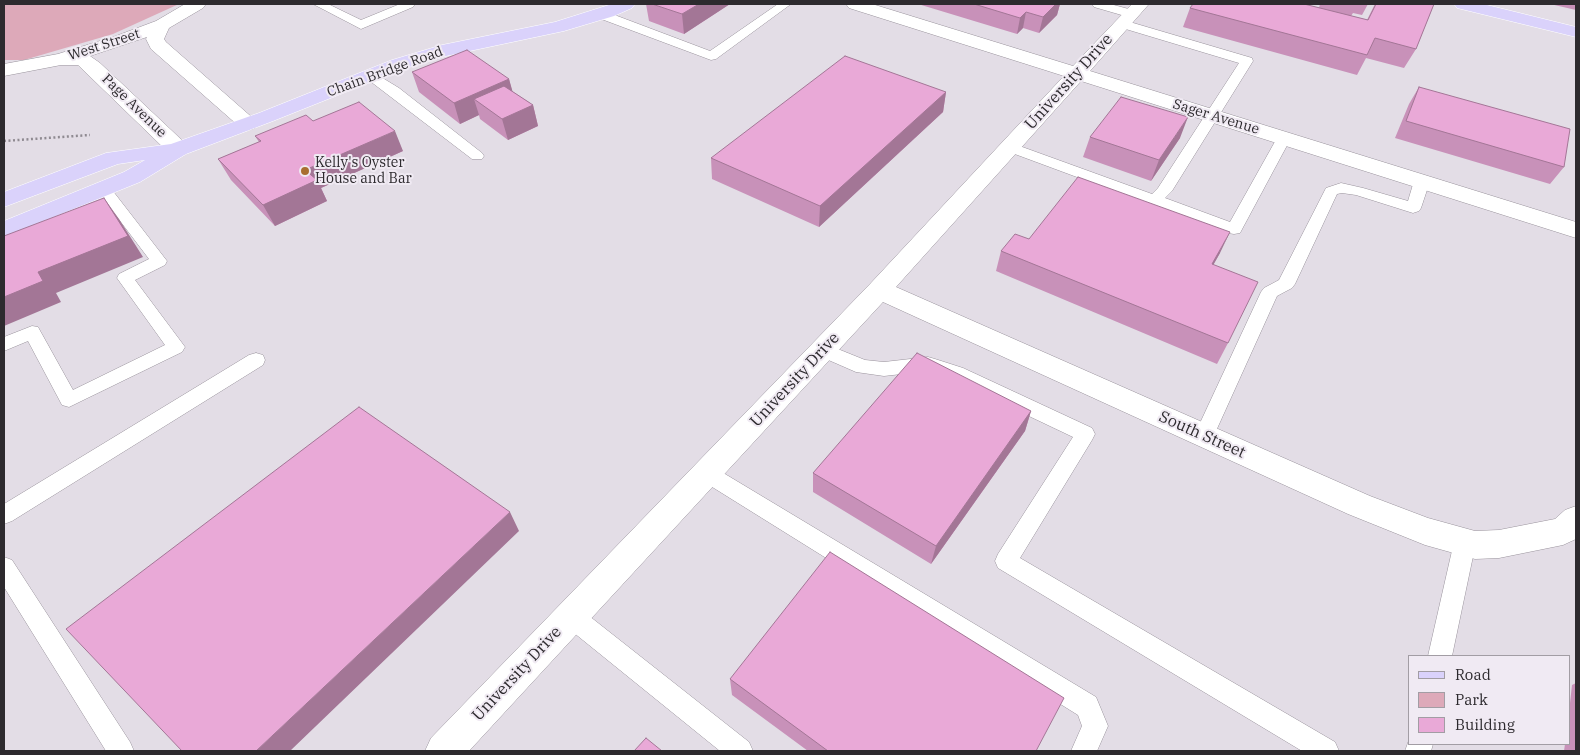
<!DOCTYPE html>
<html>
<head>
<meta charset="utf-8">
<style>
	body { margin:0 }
	#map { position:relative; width:1580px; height:755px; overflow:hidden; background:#e3dde6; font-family:"IBM Plex Serif",serif }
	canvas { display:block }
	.frame { position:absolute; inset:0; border:5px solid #2d2a2e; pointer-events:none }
	.legend { position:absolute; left:1408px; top:655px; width:162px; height:90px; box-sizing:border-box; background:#f0eaf3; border:1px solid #a29da4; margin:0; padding:6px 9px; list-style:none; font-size:15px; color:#2d2a2e }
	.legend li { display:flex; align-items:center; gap:10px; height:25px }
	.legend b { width:25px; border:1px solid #a29da4 }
</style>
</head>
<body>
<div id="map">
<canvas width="1580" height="755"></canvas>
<div class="frame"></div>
<ul class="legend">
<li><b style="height:6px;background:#dad2fb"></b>Road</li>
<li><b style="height:14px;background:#dda9b9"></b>Park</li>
<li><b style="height:14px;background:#e9a9d7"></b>Building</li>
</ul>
</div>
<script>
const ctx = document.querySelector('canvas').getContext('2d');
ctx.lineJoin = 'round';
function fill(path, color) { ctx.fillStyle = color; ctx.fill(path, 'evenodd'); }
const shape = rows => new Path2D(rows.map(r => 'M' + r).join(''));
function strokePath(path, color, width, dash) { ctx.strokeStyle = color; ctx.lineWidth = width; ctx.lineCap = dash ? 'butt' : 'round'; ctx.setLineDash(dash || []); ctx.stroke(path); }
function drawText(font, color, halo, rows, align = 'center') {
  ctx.font = font + ' "IBM Plex Serif",serif'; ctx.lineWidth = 4; ctx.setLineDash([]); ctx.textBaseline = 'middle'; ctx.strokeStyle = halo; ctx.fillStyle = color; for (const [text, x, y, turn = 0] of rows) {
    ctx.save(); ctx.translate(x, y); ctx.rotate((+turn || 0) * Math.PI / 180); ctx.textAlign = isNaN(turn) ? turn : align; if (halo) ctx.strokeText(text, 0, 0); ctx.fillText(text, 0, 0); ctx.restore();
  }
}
const green = shape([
	[4,4,179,4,113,34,24,60,4,60]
]);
const path = shape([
	[4,141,90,135]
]);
const lane = shape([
	[313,4,328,4,361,20,400,4,415,4,413,7,361,29,313,4],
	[778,4,791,4,716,59,711,60,596,17,594,14,596,11,604,11,710,51,778,4],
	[1092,4,1110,4,1136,11,1138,14,1132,18,1094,7,1092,4],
	[1123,20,1252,58,1253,61,1172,191,1165,198,1230,222,1277,138,1279,135,1289,135,1291,138,1240,233,1234,234,1228,233,1004,150,1002,147,1004,144,1014,144,1152,194,1158,188,1239,63,1119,27,1117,24,1123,20],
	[371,71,399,88,482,153,484,156,482,159,472,159,366,78,364,75,366,72,371,71],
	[1422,176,1427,178,1430,181,1421,208,1419,211,1413,213,1356,195,1342,193,1337,194,1295,284,1292,288,1277,296,1211,442,1204,444,1197,442,1194,436,1261,292,1264,288,1279,280,1326,188,1341,183,1363,188,1408,201,1414,181,1417,178,1422,176],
	[104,184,109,186,167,261,165,265,135,280,185,347,182,352,69,407,62,405,28,341,4,351,4,337,32,326,38,327,73,390,165,345,117,278,119,274,149,259,96,189,99,186,104,184],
	[823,343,865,360,884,362,928,357,935,359,963,368,1092,428,1095,434,1092,440,1020,558,1335,742,1339,751,1302,751,998,568,995,561,998,554,1073,437,949,378,928,371,884,376,856,372,817,355,814,350,817,345,823,343],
	[256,353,263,355,265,360,263,365,12,521,4,524,4,504,249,355,256,353],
	[708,466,715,468,1096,697,1108,726,1097,751,1071,751,1082,726,1078,715,701,480,698,474,701,468,708,466],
	[1465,532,1473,535,1476,542,1452,656,1428,656,1454,542,1457,535,1465,532],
	[4,557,12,560,130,742,134,751,106,751,4,587,4,557],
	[571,605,579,608,749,742,753,751,720,751,563,624,559,616,563,608,571,605],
	[1409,740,1409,744,1433,744,1431,751,1405,751,1409,740]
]);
const street = shape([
	[185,4,206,4,203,8,169,28,164,39,166,42,255,120,258,124,255,128,248,130,241,128,151,49,146,39,147,37,90,56,100,63,186,144,189,149,186,154,178,155,170,154,78,65,61,65,4,76,4,64,58,54,116,36,156,21,185,4]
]);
const secondary = shape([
	[846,4,872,4,1073,66,1132,4,1149,4,1090,71,1576,222,1576,238,1081,81,896,287,1370,496,1428,518,1475,531,1499,530,1555,519,1565,510,1576,506,1576,539,1563,545,1499,558,1475,559,1425,545,1348,514,883,302,469,751,425,751,431,738,870,284,1064,76,849,8,846,4]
]);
const primary = shape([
	[612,4,635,4,632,8,614,16,564,31,446,56,406,68,273,121,186,154,140,182,4,237,4,221,124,172,145,160,118,164,4,207,4,192,106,153,171,144,259,113,392,60,442,45,555,22,612,4],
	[1454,4,1483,4,1576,27,1576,37,1457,8,1454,4]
]);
const wall = shape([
	[646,4,730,4,684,34,649,21],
	[918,4,1060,4,1057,15,1039,33,1023,28,1017,34],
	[1317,4,1368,4,1362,15,1353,13,1351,16,1367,20,1375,4,1434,4,1416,49,1404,68,1366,58,1357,75,1183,27,1190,8,1319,8,1320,4],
	[1550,4,1576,4,1576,10],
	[412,72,509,79,512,91,533,105,538,126,508,140,480,119,479,115,460,124,419,92],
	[1419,87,1564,167,1550,184,1395,138,1409,104],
	[946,92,943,112,819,227,712,179,711,158],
	[313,121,403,151,321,188,327,201,275,226,231,180,218,159,259,142,255,136],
	[1090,137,1180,138,1151,181,1083,157],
	[1029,239,1220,253,1213,265,1228,343,1217,364,996,271,1001,251],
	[1031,411,1025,431,931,564,813,492,813,473],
	[730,679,1036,751,808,751,732,695],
	[1576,683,1576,751,1564,751,1565,744,1569,744,1569,712,1572,685]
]);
const shadedWall = shape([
	[699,4,730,4,684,34,682,14],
	[1056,4,1060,4,1057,15,1039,33,1043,17],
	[1026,12,1023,28,1017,34,1020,18],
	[509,79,515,100,474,99,479,115,460,124,454,103],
	[946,92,943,112,819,227,820,206],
	[533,105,538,126,508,140,502,119],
	[1188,117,1180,138,1151,181,1159,160],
	[395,131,403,151,321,188,327,201,275,226,263,205,305,170],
	[104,198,119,219,143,257,56,293,61,302,4,326,4,297,38,272],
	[1230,232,1220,253,1202,285,1212,264],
	[1031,411,1025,431,931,564,936,546],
	[510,512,519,531,290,751,256,751]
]);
const building = shape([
	[652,4,699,4,682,14,652,4],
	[974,4,1056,4,1043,17,1026,12,1020,18,974,4],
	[1193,4,1304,4,1368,20,1376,4,1434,4,1416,49,1375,38,1367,55,1190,8,1193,4],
	[467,50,509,79,454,103,412,72,467,50],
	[845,56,946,92,820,206,711,158,845,56],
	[504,86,533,105,502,119,474,99,504,86],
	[1419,87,1570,129,1564,167,1406,121,1419,87],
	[1121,97,1188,117,1159,160,1090,137,1121,97],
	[359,102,395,131,305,170,317,180,263,205,218,159,261,141,255,136,306,115,313,121,359,102],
	[1078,177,1230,232,1212,264,1258,282,1228,343,1001,251,1015,234,1029,239,1078,177],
	[104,198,128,236,38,272,43,281,4,297,4,236,104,198],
	[917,353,1031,411,936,546,813,473,917,353],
	[359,407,510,512,256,751,182,751,66,629,359,407],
	[830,552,1064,698,1036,751,828,751,730,679,830,552],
	[646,738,662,751,634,751,646,738]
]);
const markers = [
	[305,171,5,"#a96e30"]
];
const farStreetnames = [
	["West Street",104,45,-18],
	["Chain Bridge Road",385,72,-20],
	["Page Avenue",134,106,44],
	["Sager Avenue",1216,117,17]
];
const farPoinames = [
	["Kelly's Oyster",315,163],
	["House and Bar",315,179]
];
const streetNames = [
	["University Drive",1069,82,-48],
	["University Drive",795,380,-47],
	["South Street",1202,435,24],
	["University Drive",517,674,-47]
];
fill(green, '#dda9b9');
strokePath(lane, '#99939c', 1);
strokePath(street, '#99939c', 1);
strokePath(secondary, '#99939c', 1);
strokePath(primary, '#fff', 1);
strokePath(path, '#8f8a91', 2.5, [2, 2.5]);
fill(lane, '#fff');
fill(street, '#fff');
fill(secondary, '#fff');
fill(primary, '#dad2fb');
fill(wall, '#c891b9');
fill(shadedWall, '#a37696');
fill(building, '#e9a9d7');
strokePath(building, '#a37696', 1);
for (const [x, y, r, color] of markers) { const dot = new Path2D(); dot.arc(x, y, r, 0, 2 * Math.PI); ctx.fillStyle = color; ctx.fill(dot); strokePath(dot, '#f0eaf3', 2); }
drawText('14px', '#2d2a2e', '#f0eaf3', farStreetnames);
drawText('14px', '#2d2a2e', '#f0eaf3', farPoinames, 'left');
drawText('16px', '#2d2a2e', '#f0eaf3', streetNames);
</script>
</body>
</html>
